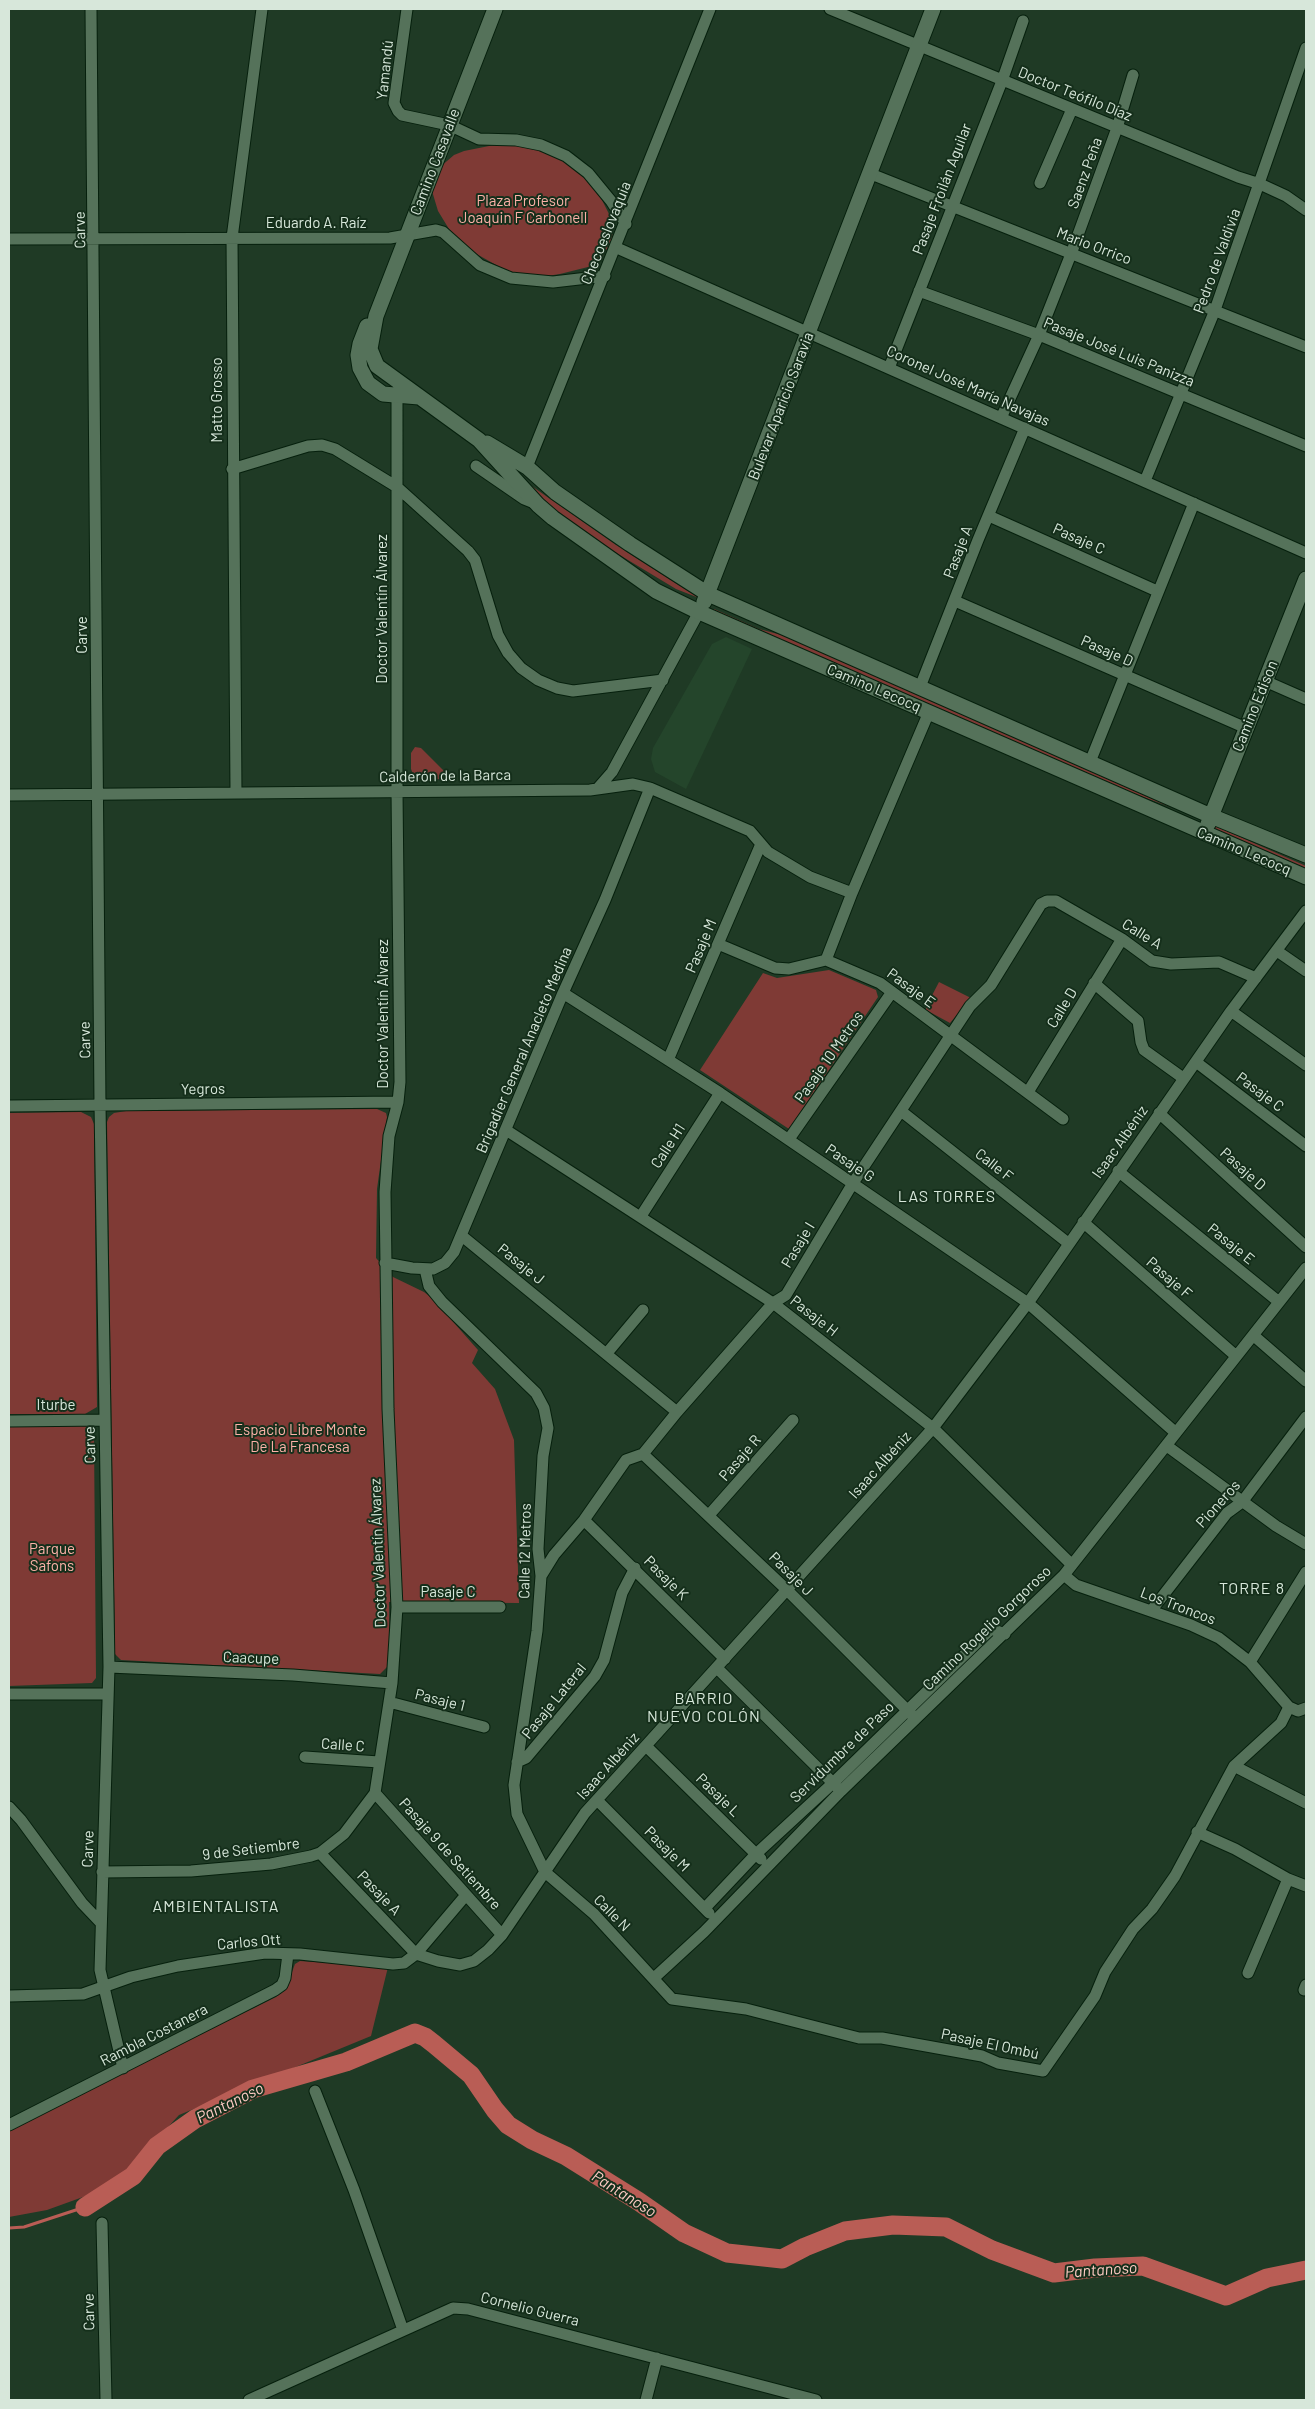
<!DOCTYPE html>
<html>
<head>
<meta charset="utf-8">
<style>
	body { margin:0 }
	#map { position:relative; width:1315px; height:2409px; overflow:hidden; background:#1f3a25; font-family:Barlow,sans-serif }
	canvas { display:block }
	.frame { position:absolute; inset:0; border:10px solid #d7e7da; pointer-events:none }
</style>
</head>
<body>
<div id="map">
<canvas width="1315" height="2409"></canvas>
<div class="frame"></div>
</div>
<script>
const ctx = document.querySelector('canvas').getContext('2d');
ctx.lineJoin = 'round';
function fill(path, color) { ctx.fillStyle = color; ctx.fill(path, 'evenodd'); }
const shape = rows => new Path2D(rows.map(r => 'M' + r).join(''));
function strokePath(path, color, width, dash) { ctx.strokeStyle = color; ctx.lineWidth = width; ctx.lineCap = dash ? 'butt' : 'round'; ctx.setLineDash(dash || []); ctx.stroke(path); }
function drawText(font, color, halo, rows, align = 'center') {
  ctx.font = font + ' Barlow,sans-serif'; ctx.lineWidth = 4; ctx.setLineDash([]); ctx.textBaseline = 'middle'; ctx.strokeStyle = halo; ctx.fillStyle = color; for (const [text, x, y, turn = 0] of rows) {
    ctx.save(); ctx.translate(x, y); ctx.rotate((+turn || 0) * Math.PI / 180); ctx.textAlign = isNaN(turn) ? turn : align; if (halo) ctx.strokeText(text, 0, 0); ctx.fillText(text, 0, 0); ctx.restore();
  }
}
const built = shape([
	[726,637,752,649,686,789,655,772,651,759,653,748,712,644]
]);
const green = shape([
	[499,144,514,145,541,150,567,163,588,181,602,200,613,222,612,240,601,259,588,267,560,274,547,276,520,274,505,270,473,252,449,229,438,211,432,191,440,167,454,155,464,151],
	[523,480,616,545,699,598,676,589,618,554,543,503],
	[714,609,759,629,793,638,1201,818,1135,794,713,611],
	[415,747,421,748,443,770,444,774,442,779,420,780,414,777,411,769,411,753],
	[1215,826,1306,866,1306,873,1213,832],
	[829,970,876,990,878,997,789,1129,700,1070,763,973,777,978],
	[939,982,971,998,950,1023,926,1010,926,1007],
	[377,1109,386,1113,387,1117,377,1189,376,1258,393,1277,424,1292,433,1299,478,1350,472,1363,495,1389,514,1440,519,1603,389,1602,390,1664,380,1674,121,1660,115,1654,107,1122,109,1117,114,1113,126,1111],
	[81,1112,91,1117,94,1124,97,1407,85,1414,9,1414,9,1113],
	[87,1424,94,1437,96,1678,92,1683,9,1686,9,1425],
	[300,1961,388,1967,371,2036,179,2115,127,2172,94,2193,47,2210,9,2217,9,2130,276,1997,286,1988,295,1964]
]);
const stream = shape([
	[9,2228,24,2227,85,2207]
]);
const river = shape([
	[85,2207,133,2176,157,2146,195,2119,253,2089,346,2062,415,2033,425,2037,434,2044,471,2075,495,2110,508,2125,532,2140,566,2156,638,2201,684,2233,727,2253,782,2259,805,2247,845,2231,893,2225,946,2227,992,2250,1054,2273,1095,2268,1143,2266,1226,2296,1267,2278,1306,2270]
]);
const street = shape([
	[91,9,100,1105,109,1667,100,1970,123,2068],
	[407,9,394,103,398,111,402,115,449,125,479,139,516,140,541,145,566,156,588,173,611,201,626,224],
	[830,9,1238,177,1260,184,1286,196,1306,210],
	[871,174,1306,347],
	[1040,183,1072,109],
	[9,239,390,238,436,230,443,232,480,265,511,278,553,282,605,276],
	[617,248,1306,553],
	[919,291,1039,335,1306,446],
	[889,368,1002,81,1023,21],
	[1001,418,1039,335,1071,254,1117,128,1133,75],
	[476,466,524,499,534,503],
	[527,467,710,9],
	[232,469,308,446,322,445,335,449,397,487,468,551,475,560,498,635,508,653,521,668,538,680,557,688,573,691,663,680],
	[1145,481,1215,310,1306,48],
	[989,516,1157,591],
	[955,601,1246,728],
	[1265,681,1306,699],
	[920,687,978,540,1025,428],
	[1090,762,1194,503],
	[598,788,612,772,699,612],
	[236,793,232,238,262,9],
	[9,795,590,790,633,784,650,788,750,831,768,852,810,877,852,893],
	[718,944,775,968,789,969,826,960,880,983,1063,1119],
	[1277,951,1306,971],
	[826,960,852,893,929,712],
	[1094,983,1138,1021,1141,1042,1144,1050,1183,1078],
	[563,993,720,1093,1028,1303,1176,1433],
	[1231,1011,1306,1065],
	[668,1060,761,844],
	[1196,1062,1306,1146],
	[1028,1092,1122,939],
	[9,1106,398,1102],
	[901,1111,1068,1243],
	[1159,1113,1306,1247],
	[506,1130,773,1303,933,1428,1072,1565],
	[789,1139,892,992],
	[1118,1171,1279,1302],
	[641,1216,720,1093],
	[1083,1222,1236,1356],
	[462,1236,677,1412],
	[385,1263,412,1268,433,1269,445,1263,454,1252,563,993,605,900,650,788],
	[425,1269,429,1286,442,1302,536,1393,544,1408,548,1428,543,1456,538,1549,541,1576,537,1631,514,1785,517,1814,545,1872,594,1914,672,1999,746,2009,859,2038,882,2038,982,2056,998,2063,1043,2071,1095,1996,1105,1972,1133,1929,1152,1909,1175,1876,1234,1766,1281,1723,1289,1707],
	[1253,1335,1306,1381],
	[607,1353,643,1310],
	[9,1421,104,1420],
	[1167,1446,1276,1526,1306,1544],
	[643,1454,787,1590,912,1715],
	[709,1515,793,1420],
	[584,1520,725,1659],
	[1064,1575,1076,1585,1191,1625,1219,1638,1250,1662,1289,1707,1298,1711,1306,1708],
	[541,1576,554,1555,584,1520,626,1460,643,1454,677,1412,773,1303,786,1295,853,1183,970,1006,991,985,1041,904,1047,901,1056,901,1122,939,1152,961,1171,964,1219,962,1256,978],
	[397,1607,500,1607],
	[1151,1611,1227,1513,1242,1502,1306,1417],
	[1250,1662,1306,1572],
	[109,1667,293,1675,392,1683],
	[717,1668,838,1788],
	[9,1694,108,1694],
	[389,1702,484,1727],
	[646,1746,761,1859],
	[305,1757,379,1762],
	[517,1762,526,1758,595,1676,604,1660,622,1593,635,1568],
	[1234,1766,1306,1803],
	[375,1793,502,1935],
	[597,1800,709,1913],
	[9,1807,21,1820,82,1903,101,1923],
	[1197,1832,1235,1849,1288,1879,1306,1886],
	[320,1853,416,1954,438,1961,460,1965,474,1961,488,1950,502,1935,585,1813,933,1428,1028,1303,1231,1011,1306,911],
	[102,1872,191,1871,271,1864,311,1856,320,1853,344,1834,375,1793,392,1683,397,1607,388,1409,385,1192,389,1136,398,1102,400,1082,397,791,397,396,399,389],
	[705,1908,756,1854,833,1783,991,1629,1005,1634],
	[1248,1973,1288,1879],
	[654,1978,704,1932,841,1791,1064,1575,1306,1268],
	[1304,1990,1306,1985],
	[9,1996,83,1994,131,1977,178,1966,265,1953,300,1954,393,1964,404,1963,416,1954,466,1895],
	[315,2091,354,2190,403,2330],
	[9,2125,275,1990,282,1985,285,1978,288,1954],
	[102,2223,106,2400],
	[249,2400,453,2308,468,2309,816,2400],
	[646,2400,657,2358]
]);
const secondary = shape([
	[495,9,376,316,370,349,377,366,479,440,538,505,553,518,656,591,699,612,1306,877],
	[367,326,360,344,358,355,360,368,368,383,383,394,419,397],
	[487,443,527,467,555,492,630,544,708,594,1211,816,1306,855],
	[704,602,933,9],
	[1208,824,1306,579]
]);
const streetNames = [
	["Yamandú",385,70,-84],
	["Doctor Teófilo Díaz",1075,94,22],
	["Camino Casavalle",435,162,-69],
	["Saenz Peña",1085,173,-70],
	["Pasaje Froilán Aguilar",942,189,-69],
	["Eduardo A. Raíz",316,223],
	["Carve",80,230,-91],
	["Checoeslovaquia",606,233,-68],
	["Mario Orrico",1094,246,21],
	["Pedro de Valdivia",1217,261,-70],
	["Pasaje José Luis Panizza",1119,352,22],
	["Coronel José María Navajas",968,386,24],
	["Matto Grosso",217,400,-90],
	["Bulevar Aparicio Saravia",781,406,-69],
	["Pasaje C",1079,539,24],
	["Pasaje A",958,552,-69],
	["Doctor Valentín Álvarez",382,609,-90],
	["Carve",82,635,-90],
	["Pasaje D",1107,651,24],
	["Camino Lecocq",874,688,23],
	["Camino Edison",1255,706,-68],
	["Calderón de la Barca",445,776,-1],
	["Camino Lecocq",1244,851,23],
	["Calle A",1142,934,32],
	["Pasaje M",701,946,-67],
	["Pasaje E",911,988,36],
	["Calle D",1062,1008,-59],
	["Doctor Valentín Álvarez",383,1014,-90],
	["Carve",85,1040,-91],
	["Brigadier General Anacleto Medina",524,1050,-67],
	["Pasaje 10 Metros",829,1057,-55],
	["Yegros",203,1089,-1],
	["Pasaje C",1260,1092,37],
	["Isaac Albéniz",1120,1142,-55],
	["Calle H1",668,1146,-57],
	["Pasaje G",850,1163,34],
	["Calle F",994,1165,38],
	["Pasaje D",1243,1169,42],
	["Pasaje E",1231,1244,39],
	["Pasaje I",798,1245,-59],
	["Pasaje J",521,1264,39],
	["Pasaje F",1169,1278,41],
	["Pasaje H",814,1316,38],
	["Iturbe",56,1405],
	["Carve",90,1445,-91],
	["Pasaje R",740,1458,-49],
	["Isaac Albéniz",880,1465,-48],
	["Pioneros",1218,1504,-48],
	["Calle 12 Metros",525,1551,-89],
	["Doctor Valentín Álvarez",378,1553,-92],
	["Pasaje J",791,1574,45],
	["Pasaje K",666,1578,45],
	["Pasaje C",448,1592],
	["Los Troncos",1178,1606,21],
	["Camino Rogelio Gorgoroso",987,1628,-44],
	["Caacupe",251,1658,2],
	["Pasaje 1",440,1700,14],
	["Pasaje Lateral",554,1701,-51],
	["Calle C",343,1745,4],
	["Servidumbre de Paso",842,1752,-44],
	["Isaac Albéniz",608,1766,-48],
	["Pasaje L",718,1795,44],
	["Carve",88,1849,-88],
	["9 de Setiembre",251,1849,-7],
	["Pasaje M",667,1849,45],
	["Pasaje 9 de Setiembre",450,1854,48],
	["Pasaje A",379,1893,46],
	["Calle N",612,1913,45],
	["Carlos Ott",249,1942,-5],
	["Rambla Costanera",154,2035,-27],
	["Pasaje El Ombú",990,2044,12],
	["Cornelio Guerra",530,2309,14],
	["Carve",89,2312,-91]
];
const parkNames = [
	["Plaza Profesor",523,201],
	["Joaquin F Carbonell",523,218],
	["Espacio Libre Monte",300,1430],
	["De La Francesa",300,1447],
	["Parque",52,1549],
	["Safons",52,1566]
];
const neighbourhoodNames = [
	["LAS TORRES",947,1197],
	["TORRE 8",1252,1589],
	["BARRIO",704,1699],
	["NUEVO COLÓN",704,1717],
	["AMBIENTALISTA",216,1907]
];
const waterNames = [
	["Pantanoso",230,2103,-26],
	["Pantanoso",624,2194,32],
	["Pantanoso",1101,2270,-4]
];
fill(built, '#24452b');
fill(green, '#7f3a35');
strokePath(stream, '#b95d55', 3);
strokePath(river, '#b95d55', 19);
strokePath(street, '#06200d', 13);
strokePath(secondary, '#06200d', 17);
strokePath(street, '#55725a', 11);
strokePath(secondary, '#55725a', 15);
drawText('15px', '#d7e7da', '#152f1b', streetNames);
drawText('15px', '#fcb1a8', '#152f1b', parkNames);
ctx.letterSpacing = '1px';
drawText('16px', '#d7e7da', '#152f1b', neighbourhoodNames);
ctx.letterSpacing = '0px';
drawText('italic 16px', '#ffcbc4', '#152f1b', waterNames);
</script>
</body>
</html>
